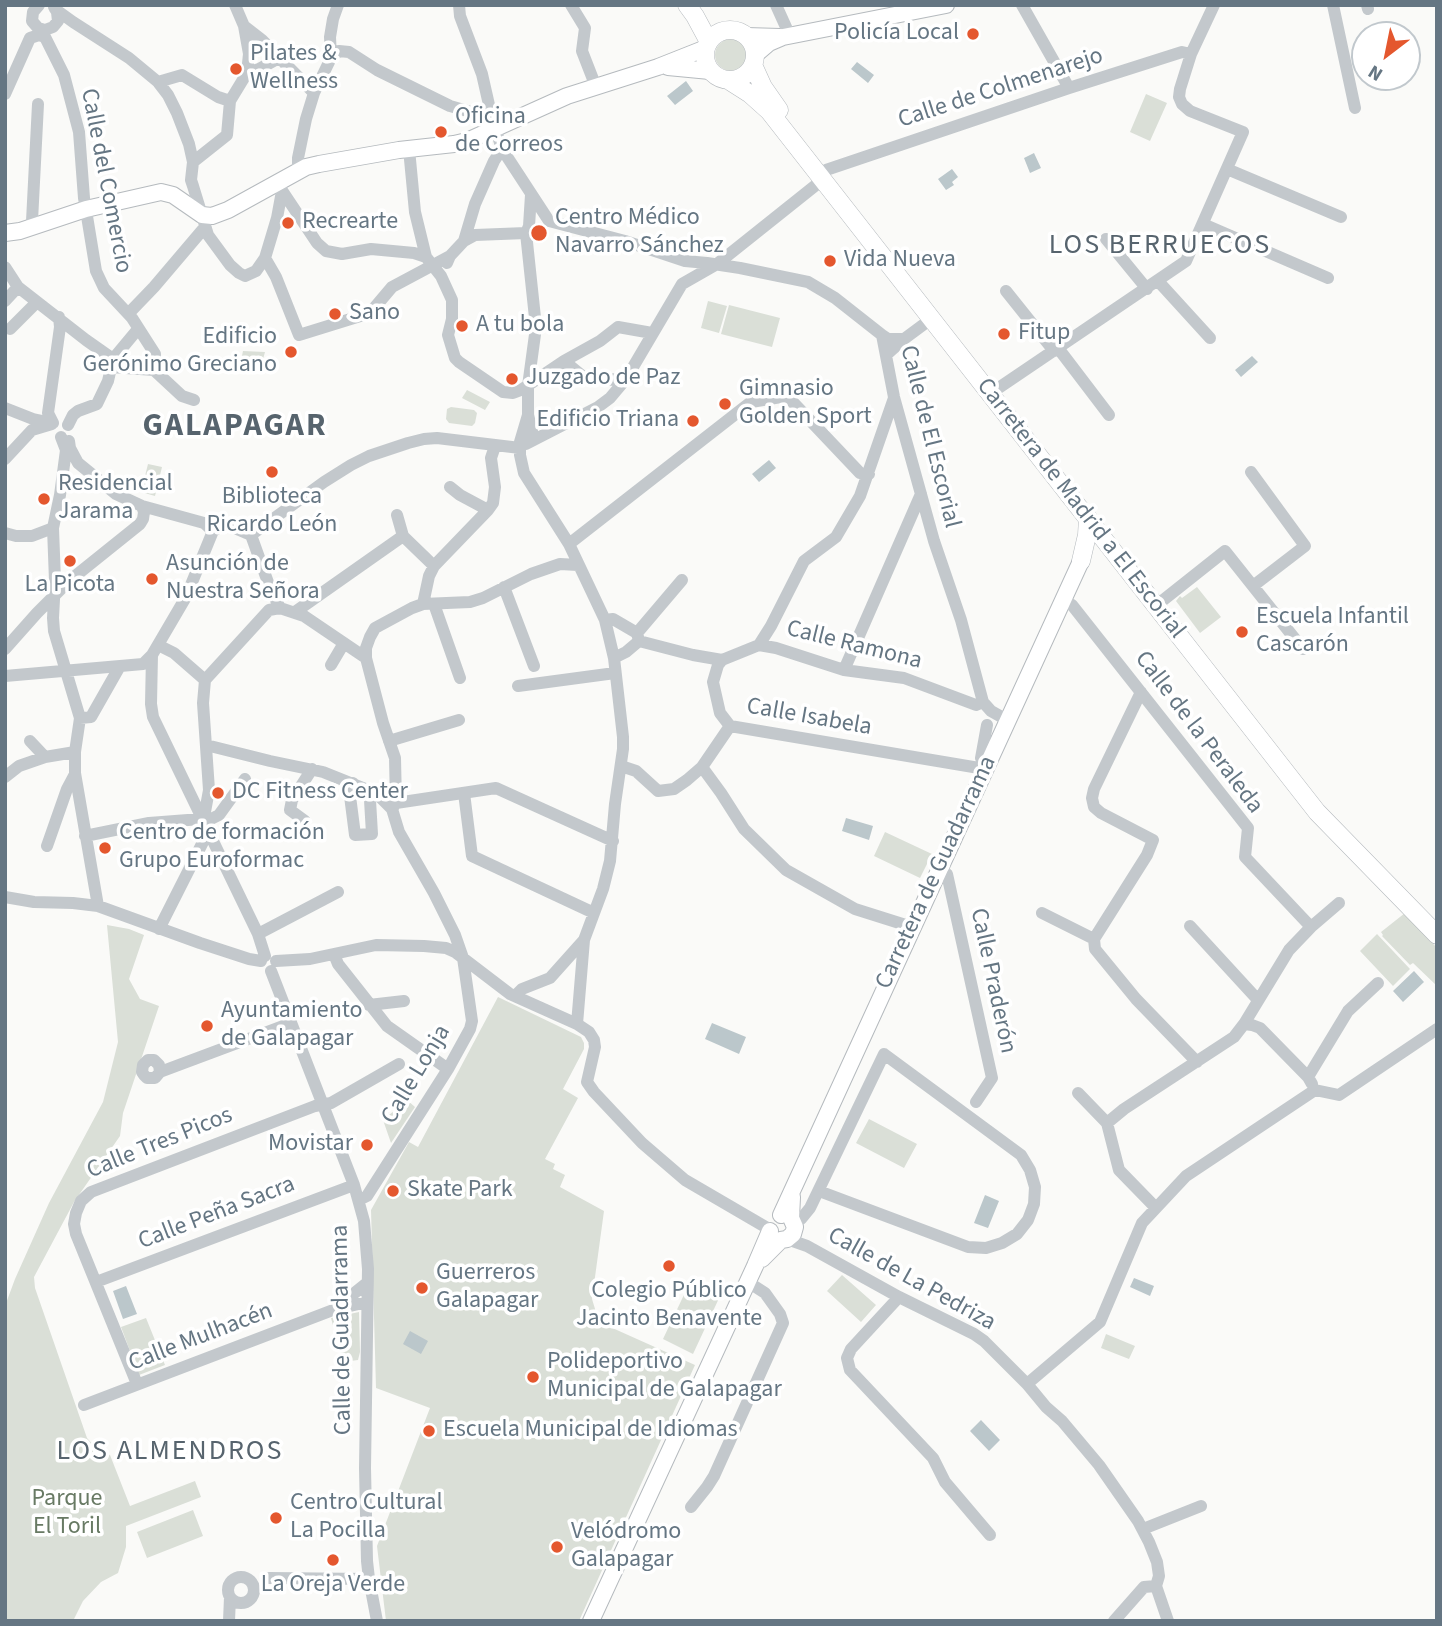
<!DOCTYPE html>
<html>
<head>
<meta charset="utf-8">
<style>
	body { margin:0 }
	#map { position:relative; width:1442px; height:1626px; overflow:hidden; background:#fafaf8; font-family:"Source Sans 3",sans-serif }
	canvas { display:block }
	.frame { position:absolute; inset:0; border:7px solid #657683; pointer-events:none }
	.north { position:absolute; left:1351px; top:21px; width:70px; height:70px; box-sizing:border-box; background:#fff; border:2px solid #c1c8cd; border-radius:50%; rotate:212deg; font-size:19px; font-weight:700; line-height:28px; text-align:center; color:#657683 }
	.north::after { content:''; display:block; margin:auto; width:24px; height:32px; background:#e4572e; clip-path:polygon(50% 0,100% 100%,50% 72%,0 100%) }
</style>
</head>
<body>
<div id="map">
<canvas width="1442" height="1626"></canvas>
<div class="frame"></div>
<div class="north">N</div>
</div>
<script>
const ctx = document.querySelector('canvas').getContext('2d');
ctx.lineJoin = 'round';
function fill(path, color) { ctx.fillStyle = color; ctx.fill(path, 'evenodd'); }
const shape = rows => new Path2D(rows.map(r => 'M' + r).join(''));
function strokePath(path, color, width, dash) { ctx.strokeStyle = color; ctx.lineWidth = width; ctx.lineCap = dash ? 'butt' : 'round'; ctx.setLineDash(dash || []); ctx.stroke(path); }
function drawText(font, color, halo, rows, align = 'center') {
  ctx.font = font + ' "Source Sans 3",sans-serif'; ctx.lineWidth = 7; ctx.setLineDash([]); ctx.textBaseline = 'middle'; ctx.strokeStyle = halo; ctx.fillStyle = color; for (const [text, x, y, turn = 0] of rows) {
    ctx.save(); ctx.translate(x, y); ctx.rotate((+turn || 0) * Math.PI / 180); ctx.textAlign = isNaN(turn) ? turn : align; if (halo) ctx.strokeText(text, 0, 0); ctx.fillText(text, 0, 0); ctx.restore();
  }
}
const green = shape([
	'715 55a16 16 0 1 1 32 0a16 16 0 1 1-32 0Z',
	[1146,94,1167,103,1150,141,1130,132],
	[708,301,727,306,719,333,701,328],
	[729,305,780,318,772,347,721,334],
	[243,351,265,352,260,370,240,365],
	[467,390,490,402,485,410,462,398],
	[451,407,474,410,477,413,475,423,472,426,449,423,446,419,447,409],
	[148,464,162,467,155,496,141,492],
	[1197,587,1221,617,1200,633,1176,601,1180,596,1182,598],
	[885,832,932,854,920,878,874,856],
	[1405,913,1437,948,1437,986,1413,963,1410,965,1382,936,1383,935,1381,932],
	[107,925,129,929,144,935,129,979,140,999,159,1006,123,1113,120,1136,74,1202,34,1277,35,1288,87,1438,96,1448,110,1455,130,1506,195,1481,201,1497,126,1526,126,1547,118,1573,101,1582,83,1601,73,1621,5,1621,5,1306,15,1279,49,1203,103,1102,118,1042],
	[1377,934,1410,969,1393,986,1360,951],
	[498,997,581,1037,584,1043,584,1049,563,1089,578,1098,545,1159,555,1164,553,1169,565,1175,560,1187,604,1211,592,1299,599,1322,695,1365,579,1621,386,1621,377,1546,430,1408,376,1388,371,1210,409,1142,418,1147],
	[407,1100,415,1107,391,1143,383,1120],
	[869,1119,917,1144,904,1168,856,1143],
	[842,1275,876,1305,861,1322,827,1291],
	[691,1280,721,1294,693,1354,663,1339],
	[359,1312,360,1352,358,1360,343,1362,331,1318],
	[146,1318,165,1365,139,1375,121,1327],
	[1106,1334,1135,1346,1129,1359,1101,1348],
	[193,1510,203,1536,147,1558,137,1532]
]);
const water = shape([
	[857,62,874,75,868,83,851,69],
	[686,81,693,91,675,105,667,96],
	[1034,153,1041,168,1030,173,1024,158],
	[952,169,958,177,952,182,954,185,946,190,938,179],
	[1252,356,1258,362,1241,377,1235,370],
	[769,460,776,468,759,482,752,474],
	[846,818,873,826,869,840,842,831],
	[1414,971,1424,982,1403,1002,1393,991],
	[712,1023,746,1037,739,1054,705,1039],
	[985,1195,999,1201,988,1228,974,1223],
	[1134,1278,1154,1286,1150,1296,1130,1287],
	[126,1286,137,1314,123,1319,113,1291],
	[410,1331,428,1341,421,1354,403,1344],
	[981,1420,1000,1440,989,1451,970,1431]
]);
const minor = shape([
	[39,5,33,12,32,21,38,28,45,30,53,27,58,21,57,12,54,7],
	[235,5,244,26,262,40,314,93],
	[459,5,460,16,482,74,492,118,502,149,549,221,625,241,685,261,707,263,740,268,808,282,835,298,882,335,894,397,934,541,961,620,983,702,991,711,1007,720],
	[571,5,585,28,582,51,596,87],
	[776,5,790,36],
	[1022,5,1069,88],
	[1333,5,1355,108],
	[1367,5,1368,9],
	[55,9,73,22,129,58,158,82,168,95,177,113,189,144,193,162,191,180,193,186,208,235,230,265,239,273,245,276,256,271,265,258,277,218,282,191],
	[244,26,249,54,247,73],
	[41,29,64,75,79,132,84,198,96,271,104,288,132,318,155,354,154,370],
	[331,58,339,51,349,52,377,70,450,106,492,118],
	[158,82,182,75,218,97,230,101],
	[5,94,30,38,39,35,45,37],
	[409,149,415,212,426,257,441,276,452,300,452,319,448,335,455,358,459,362,503,392,513,393,521,390,564,361,600,341,618,327,652,333],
	[193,162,227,135,230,101,247,73,259,69,279,58],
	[1227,169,1341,217],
	[826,170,1069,88,1182,52,1191,54],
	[298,171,298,158,306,119,314,93,331,58,330,37,333,19,338,5],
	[279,186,317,243,326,251,342,254,371,249,414,253,426,257],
	[32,221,38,104],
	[1203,224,1328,278],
	[1106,239,1147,289],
	[464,241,475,235,526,233],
	[265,258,276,277,299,335,370,313,392,287,450,256],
	[447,263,450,256,464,241,475,204,494,161,502,149],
	[5,267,18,287,86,340,113,359],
	[1158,281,1210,338],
	[1006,291,1054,351],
	[5,301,18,287],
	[129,313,154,287,205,227],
	[10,329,37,302],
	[882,335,888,339,904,339,886,355],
	[904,339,931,319],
	[1058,348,1109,415],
	[564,361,587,380,626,379],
	[111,367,154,370,182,396,194,400],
	[997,389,1186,261,1243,132,1190,111,1182,104,1179,97,1180,89,1191,54,1214,5],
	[5,408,33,419,52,423],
	[528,415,528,386,536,327,526,233,529,226,531,195],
	[53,423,48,413,60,327,59,317],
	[68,425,73,415,78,411,97,404,108,381,113,359,138,329],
	[61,437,66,450,60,495,53,528,55,581,53,618,54,631,80,718,75,752,75,773,98,906],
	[532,440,532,431,528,415,520,442,520,455,524,473,569,544,605,620,614,658,623,737,623,749,615,804,610,861,603,889,584,940,577,1024],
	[69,441,70,448,78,463,116,494,142,506,204,523,213,531],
	[526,444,598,407,610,398,626,379,682,284,717,264,816,185,825,183],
	[5,459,32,430,52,424],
	[1251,472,1305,546,1253,586],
	[450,487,460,495,488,510],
	[397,515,403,536,434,566],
	[213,531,186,597,152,655,151,704,153,717,258,934,265,956],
	[213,531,223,526,230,526,251,535],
	[5,533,16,536,32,536,53,528],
	[251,535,324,482,351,465,369,456,408,443,424,439,437,438,520,448],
	[251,535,270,588,280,608,304,616,366,658],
	[569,544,751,402,787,396,860,473,869,474],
	[504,587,534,666],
	[1063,600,1072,605,1248,828,1245,857,1311,927],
	[1162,601,1225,551,1303,649],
	[423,604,429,576,434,566,488,510,493,503,495,487,491,458,495,446],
	[434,604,460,678],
	[295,612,403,536],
	[605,620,613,619,637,633,639,641],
	[637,633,682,580],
	[639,641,693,655,722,660,759,645,776,648,844,670,904,678,976,705,983,702],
	[158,645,174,653,205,680],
	[759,645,771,626,804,561,836,537,860,496,894,398],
	[5,649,37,613,69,581,140,524,143,519,144,512,142,506],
	[614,658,626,652,639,641],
	[722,660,718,665,713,682,720,713,730,726],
	[331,665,344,643],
	[844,670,921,494],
	[5,676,143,664,152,655],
	[518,686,615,673],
	[1141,692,1094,789,1092,798,1094,807,1101,813,1153,840,1147,855,1094,939,1095,949,1136,999,1197,1062],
	[80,718,91,717,120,666],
	[730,726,985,769],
	[30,741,45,757],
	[389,741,459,720],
	[206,745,270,761,323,772,373,792,379,796,392,809],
	[621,766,636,771,658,791,674,789,687,780,702,767,730,726],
	[702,767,721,793,744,829,786,870,855,909,912,927],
	[985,769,981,758,987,725],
	[5,777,19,766,45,757,75,752],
	[353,783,350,796,355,835,372,834,370,800,373,792],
	[464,793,472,856,594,913],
	[396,803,496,788,613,841],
	[305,821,290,810,292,800,312,769],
	[203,823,209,790,203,703,205,680,269,610,280,608],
	[203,823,219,815,245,779],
	[85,836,149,823,201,819],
	[47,846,67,789,75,774],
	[938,869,947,874,992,1078,976,1102],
	[5,897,34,902,73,903,98,906,200,943,249,959,261,961],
	[1042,913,1094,939],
	[1190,926,1258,1000],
	[159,929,208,832],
	[258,934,338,892],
	[334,954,338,964,387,1026,448,1069],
	[276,961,310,959,376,945,424,946,446,948,455,952,510,994,577,1024,589,1032,594,1040,595,1047,587,1082,594,1092,642,1143,685,1180,769,1229],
	[271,971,354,1185,364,1221,368,1269,365,1468,367,1561,369,1579,377,1621],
	[515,996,522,989,550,978,584,940],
	[369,1005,404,1001],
	[1244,1024,1252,1025,1260,1028,1308,1077,1312,1084],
	[160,1072,159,1065,154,1060,148,1060,143,1065,142,1072,144,1075,147,1078,155,1078,160,1072,291,1023],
	[1308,1077,1348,1011,1378,983],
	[1078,1093,1107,1123,1119,1170,1156,1208],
	[1107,1123,1124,1109,1234,1037,1244,1024,1289,950,1311,927,1339,903],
	[359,1200,367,1196,448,1069,470,1029,472,1021,463,958,455,935,434,893,399,832,392,809,396,803,395,758,383,723,366,658,366,648,370,637,375,628,412,608,423,604,470,602,483,598,531,574,560,564,578,565],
	[793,1221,801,1219,810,1208,884,1054,1021,1155,1030,1170,1035,1187,1034,1204,1028,1220,1017,1234,1002,1243,986,1248,968,1247,819,1191],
	[787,1239,807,1246,899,1297,974,1334,984,1341,1027,1384,1046,1407,1062,1421,1099,1465,1138,1521,1149,1542,1157,1562,1159,1576,1156,1586,1168,1621],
	[96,1282,354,1185],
	[899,1297,851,1349,847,1358,850,1370,933,1458,945,1482,990,1535],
	[337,1307,367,1283],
	[137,1384,76,1234,74,1224,76,1213,81,1201,91,1192,315,1106,331,1103,399,1064],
	[1027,1384,1100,1322,1142,1223,1186,1176,1315,1090,1339,1095,1437,1029],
	[84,1405,333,1310,367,1302],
	[691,1507,707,1487,714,1476,783,1323,780,1314,765,1293,748,1282],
	[1143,1529,1201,1506],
	'228 1590a13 13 0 1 1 26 0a13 13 0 1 1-26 0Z',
	[269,1578,369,1579],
	[229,1621,230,1597],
	[1114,1621,1144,1587,1156,1586]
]);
const major = shape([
	[746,36,780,37],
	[755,55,769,43,783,37,946,5],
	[668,67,710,71],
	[5,233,20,231,86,209,161,192,173,195,202,215,212,216,228,210,306,167,319,164,399,150,454,144,467,141,567,96,658,67,706,48],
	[781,1215,1081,561],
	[762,1259,781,1240,787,1239,793,1234,795,1227,791,1218,792,1197],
	[591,1621,755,1266,770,1231]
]);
const highway = shape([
	[687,5,695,16,709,42],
	'705 55a25 25 0 1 1 50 0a25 25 0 1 1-50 0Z',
	[753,65,763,87,779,110],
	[728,80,750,94,769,111,1317,812,1437,935],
	[1081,561,1087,535,1088,518]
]);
const markers = [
	[973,34,7,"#e4572e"],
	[236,69,7,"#e4572e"],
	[441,132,7,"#e4572e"],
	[288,223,7,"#e4572e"],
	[539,233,9,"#e4572e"],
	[830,261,7,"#e4572e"],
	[335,314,7,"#e4572e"],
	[462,326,7,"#e4572e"],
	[1004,334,7,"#e4572e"],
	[291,352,7,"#e4572e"],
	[512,379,7,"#e4572e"],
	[725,404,7,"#e4572e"],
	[693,421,7,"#e4572e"],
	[272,472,7,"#e4572e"],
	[44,499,7,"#e4572e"],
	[70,561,7,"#e4572e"],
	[152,579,7,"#e4572e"],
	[1242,632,7,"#e4572e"],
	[218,793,7,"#e4572e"],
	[105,848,7,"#e4572e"],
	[207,1026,7,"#e4572e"],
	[367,1145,7,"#e4572e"],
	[393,1191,7,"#e4572e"],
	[669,1266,7,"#e4572e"],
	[422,1288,7,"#e4572e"],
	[533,1377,7,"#e4572e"],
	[429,1431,7,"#e4572e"],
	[276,1518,7,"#e4572e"],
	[557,1547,7,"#e4572e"],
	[333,1560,7,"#e4572e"]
];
const poiNames = [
	["Policía Local",959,34,"right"],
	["Pilates &",250,55],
	["Wellness",250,83],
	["Oficina",455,118],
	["de Correos",455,146],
	["Centro Médico",555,219],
	["Navarro Sánchez",555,247],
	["Recrearte",302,223],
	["Vida Nueva",844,261],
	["Sano",349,314],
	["A tu bola",476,326],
	["Fitup",1018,334],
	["Edificio",277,338,"right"],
	["Gerónimo Greciano",277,366,"right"],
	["Juzgado de Paz",526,379],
	["Gimnasio",739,390],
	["Golden Sport",739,418],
	["Edificio Triana",679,421,"right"],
	["Residencial",58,485],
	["Jarama",58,513],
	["Biblioteca",272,498,"center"],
	["Ricardo León",272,526,"center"],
	["Asunción de",166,565],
	["Nuestra Señora",166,593],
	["La Picota",70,586,"center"],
	["Escuela Infantil",1256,618],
	["Cascarón",1256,646],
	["DC Fitness Center",232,793],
	["Centro de formación",119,834],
	["Grupo Euroformac",119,862],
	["Ayuntamiento",221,1012],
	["de Galapagar",221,1040],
	["Movistar",353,1145,"right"],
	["Skate Park",407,1191],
	["Guerreros",436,1274],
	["Galapagar",436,1302],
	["Colegio Público",669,1292,"center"],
	["Jacinto Benavente",669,1320,"center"],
	["Polideportivo",547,1363],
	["Municipal de Galapagar",547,1391],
	["Escuela Municipal de Idiomas",443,1431],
	["Centro Cultural",290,1504],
	["La Pocilla",290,1532],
	["Velódromo",571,1533],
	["Galapagar",571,1561],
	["La Oreja Verde",333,1586,"center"]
];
const streetNames = [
	["Calle de Colmenarejo",1001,89,-18],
	["Calle del Comercio",105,181,79],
	["Calle de El Escorial",929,437,76],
	["Carretera de Madrid a El Escorial",1080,509,52],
	["Calle Ramona",854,646,14],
	["Calle Isabela",809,718,10],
	["Calle de la Peraleda",1198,733,53],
	["Carretera de Guadarrama",937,873,-65],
	["Calle Praderón",992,981,78],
	["Calle Lonja",417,1075,-59],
	["Calle Tres Picos",160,1144,-22],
	["Calle Peña Sacra",217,1214,-21],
	["Calle de La Pedriza",911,1280,29],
	["Calle de Guadarrama",343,1330,-91],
	["Calle Mulhacén",201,1338,-21]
];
const parkNames = [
	["Parque",67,1500],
	["El Toril",67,1528]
];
const quarterNames = [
	["LOS BERRUECOS",1160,247],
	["LOS ALMENDROS",170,1453]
];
const districtNames = [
	["GALAPAGAR",235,428]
];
fill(green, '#dadfd7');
fill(water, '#bbc7cb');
strokePath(major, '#b5babe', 18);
strokePath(highway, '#b4b9bd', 19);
strokePath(minor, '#c3c8cc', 12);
strokePath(major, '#fff', 16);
strokePath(highway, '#fff', 18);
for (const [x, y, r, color] of markers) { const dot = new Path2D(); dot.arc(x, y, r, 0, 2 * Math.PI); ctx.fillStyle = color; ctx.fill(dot); strokePath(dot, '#fff', 2.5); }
drawText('24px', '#657683', '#fff', poiNames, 'left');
drawText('24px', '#657683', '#fff', streetNames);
drawText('24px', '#687a64', '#fff', parkNames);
ctx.letterSpacing = '2px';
drawText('28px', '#57646e', '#fff', quarterNames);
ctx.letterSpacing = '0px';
ctx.letterSpacing = '2px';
drawText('bold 32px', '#57646e', '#fff', districtNames);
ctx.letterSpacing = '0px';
</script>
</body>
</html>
